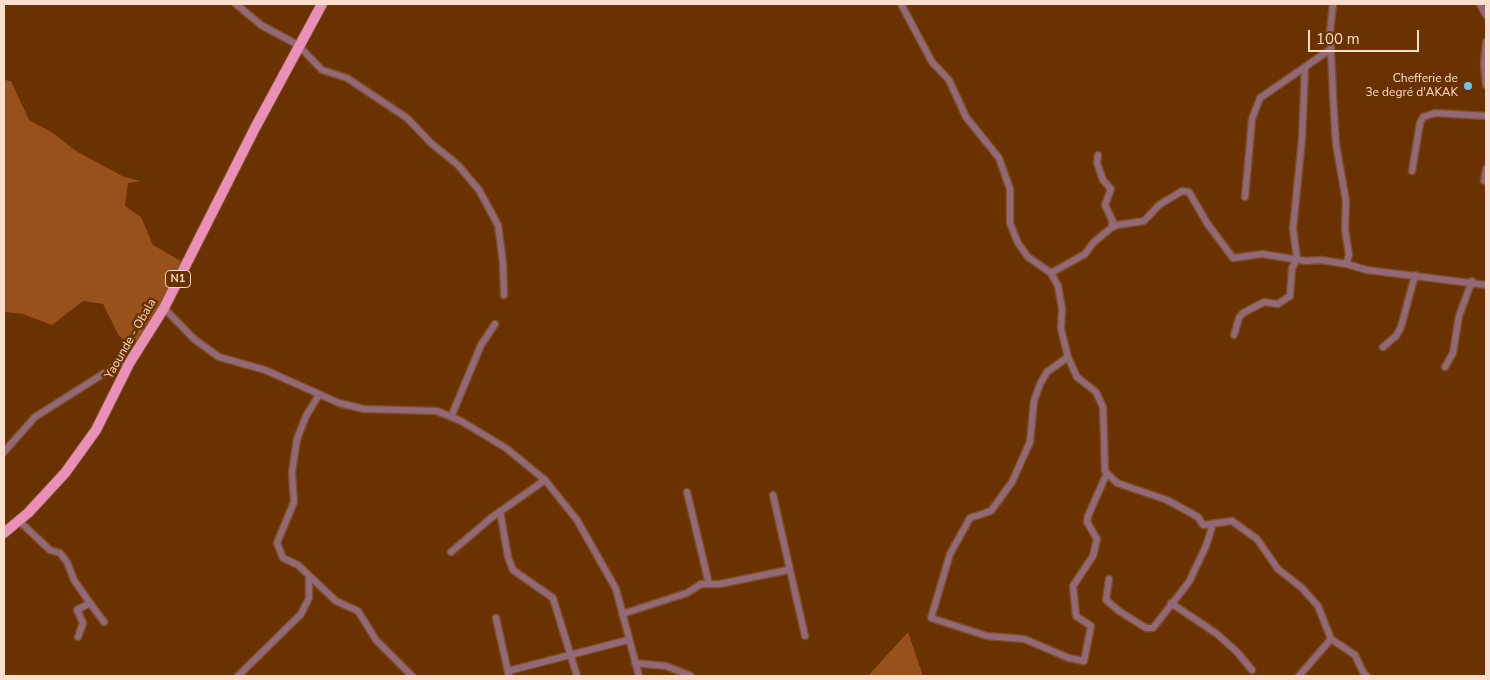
<!DOCTYPE html>
<html>
<head>
<meta charset="utf-8">
<style>
	body { margin:0 }
	#map { position:relative; width:1490px; height:680px; overflow:hidden; background:#6a3101; font-family:"Nunito Sans",sans-serif }
	canvas { display:block }
	.frame { position:absolute; inset:0; border:5px solid #fadecd; pointer-events:none }
	.scale { position:absolute; left:1308px; top:30px; width:111px; height:22px; box-sizing:border-box; border:2px solid #fadecd; border-top:0; padding-left:6px; font-size:15px; line-height:18px; white-space:nowrap; color:#fadecd; -webkit-text-stroke:4px #6a3101; paint-order:stroke }
</style>
</head>
<body>
<div id="map">
<canvas width="1490" height="680"></canvas>
<div class="frame"></div>
<div class="scale">100 m</div>
</div>
<script>
const ctx = document.querySelector('canvas').getContext('2d');
ctx.lineJoin = 'round';
function fill(path, color) { ctx.fillStyle = color; ctx.fill(path, 'evenodd'); }
const shape = rows => new Path2D(rows.map(r => 'M' + r).join(''));
function strokePath(path, color, width, dash) { ctx.strokeStyle = color; ctx.lineWidth = width; ctx.lineCap = dash ? 'butt' : 'round'; ctx.setLineDash(dash || []); ctx.stroke(path); }
function drawText(font, color, halo, rows, align = 'center') {
  ctx.font = font + ' "Nunito Sans",sans-serif'; ctx.lineWidth = 5; ctx.setLineDash([]); ctx.textBaseline = 'middle'; ctx.strokeStyle = halo; ctx.fillStyle = color; for (const [text, x, y, turn = 0] of rows) {
    ctx.save(); ctx.translate(x, y); ctx.rotate((+turn || 0) * Math.PI / 180); ctx.textAlign = isNaN(turn) ? turn : align; if (halo) ctx.strokeText(text, 0, 0); ctx.fillText(text, 0, 0); ctx.restore();
  }
}
const green = shape([
	[4,80,11,81,29,120,53,133,76,151,124,177,141,181,128,183,125,206,141,217,153,245,186,264,139,351,119,336,103,304,83,301,52,325,23,314,4,312],
	[908,632,923,676,868,676]
]);
const minor = shape([
	[236,4,261,25,298,45,322,70,347,78,407,118,431,143,458,165,479,190,498,225,503,263,504,295],
	[901,4,932,62,949,80,966,117,999,158,1010,189,1010,223,1018,243,1028,257,1051,273,1058,286,1062,309,1061,329,1068,357,1077,377,1096,392,1103,407,1105,471,1117,483,1167,500,1198,517,1203,525,1232,521,1257,539,1278,569,1302,588,1318,606,1331,639,1355,655,1363,672,1367,676],
	[1480,4,1486,15],
	[1486,42,1484,64,1486,85],
	[1098,155,1097,163,1103,180,1111,189,1105,205,1113,222,1111,228],
	[1412,171,1420,123,1423,117,1435,113,1486,116],
	[1484,181,1486,169],
	[1245,197,1252,119,1260,98,1331,49],
	[1346,264,1367,270,1486,285],
	[1051,273,1085,254,1094,242,1111,228,1117,225,1144,221,1159,205,1182,191,1189,192,1207,223,1233,258,1262,254,1306,261,1321,260,1346,264,1349,255,1345,229,1346,201,1336,144,1334,114,1330,32,1333,4],
	[164,308,194,339,219,357,265,370,339,403,364,409,437,411,461,421,506,448,545,480,577,520,616,589,639,676],
	[1234,335,1239,318,1243,313,1264,302,1278,304,1290,296,1292,268,1297,259,1293,229,1302,139,1305,67],
	[1383,347,1396,336,1401,327,1415,275],
	[1068,357,1047,372,1040,384,1034,401,1030,442,1012,482,991,511,970,518,950,554,931,618,987,636,1024,639,1069,658,1084,661,1091,626,1076,616,1073,586,1093,556,1097,539,1087,522,1088,516,1107,473],
	[1445,367,1453,353,1459,316,1472,281],
	[319,395,306,416,297,439,292,472,294,502,277,543,283,558,298,565,336,601,358,611,376,640,412,676],
	[451,417,481,345,495,324],
	[4,452,35,417,133,355],
	[687,492,709,584],
	[773,495,805,636],
	[500,511,508,557,513,570,553,598,577,676],
	[19,521,50,550,60,553,67,562,74,580,90,603,77,610,83,623,78,637],
	[451,552,491,518,545,480],
	[1109,579,1106,600,1119,611,1146,628,1153,628,1189,582,1206,546,1213,524],
	[90,603,104,622],
	[1171,603,1217,634,1237,652,1252,670],
	[622,614,687,593,701,584,720,584,788,570],
	[496,618,509,676],
	[635,663,666,666,691,676],
	[508,671,628,640],
	[238,676,301,614,309,598,309,576],
	[1299,676,1331,639]
]);
const trunk = shape([
	[4,533,28,513,65,473,96,430,130,362,164,308,255,128,322,4]
]);
const markers = [
	[1468,86,5,"#6ac3f1"]
];
const shields = [
	[178,279,25]
];
const shieldNames = [
	["N1",178,279]
];
const poiNames = [
	["Chefferie de",1458,79],
	["3e degré d'AKAK",1458,93]
];
const streetNames = [
	["Yaounde - Obala",131,339,-60]
];
fill(green, '#98511d');
strokePath(minor, '#814d22', 9);
strokePath(trunk, '#814d22', 12);
strokePath(minor, '#916979', 6);
strokePath(trunk, '#e890b7', 10);
for (const [x, y, r, color] of markers) { const dot = new Path2D(); dot.arc(x, y, r, 0, 2 * Math.PI); ctx.fillStyle = color; ctx.fill(dot); strokePath(dot, '#6a3101', 2); }
for (const [x, y, w] of shields) { const box = new Path2D(); box.roundRect(x - w / 2, y - 8.5, w, 17, 4); ctx.fillStyle = '#6a3101'; ctx.fill(box); strokePath(box, '#fadecd', 1); }
drawText('bold 11px', '#fadecd', null, shieldNames);
drawText('12px', '#fadecd', '#6a3101', poiNames, 'right');
drawText('12px', '#fadecd', '#6a3101', streetNames);
</script>
</body>
</html>
